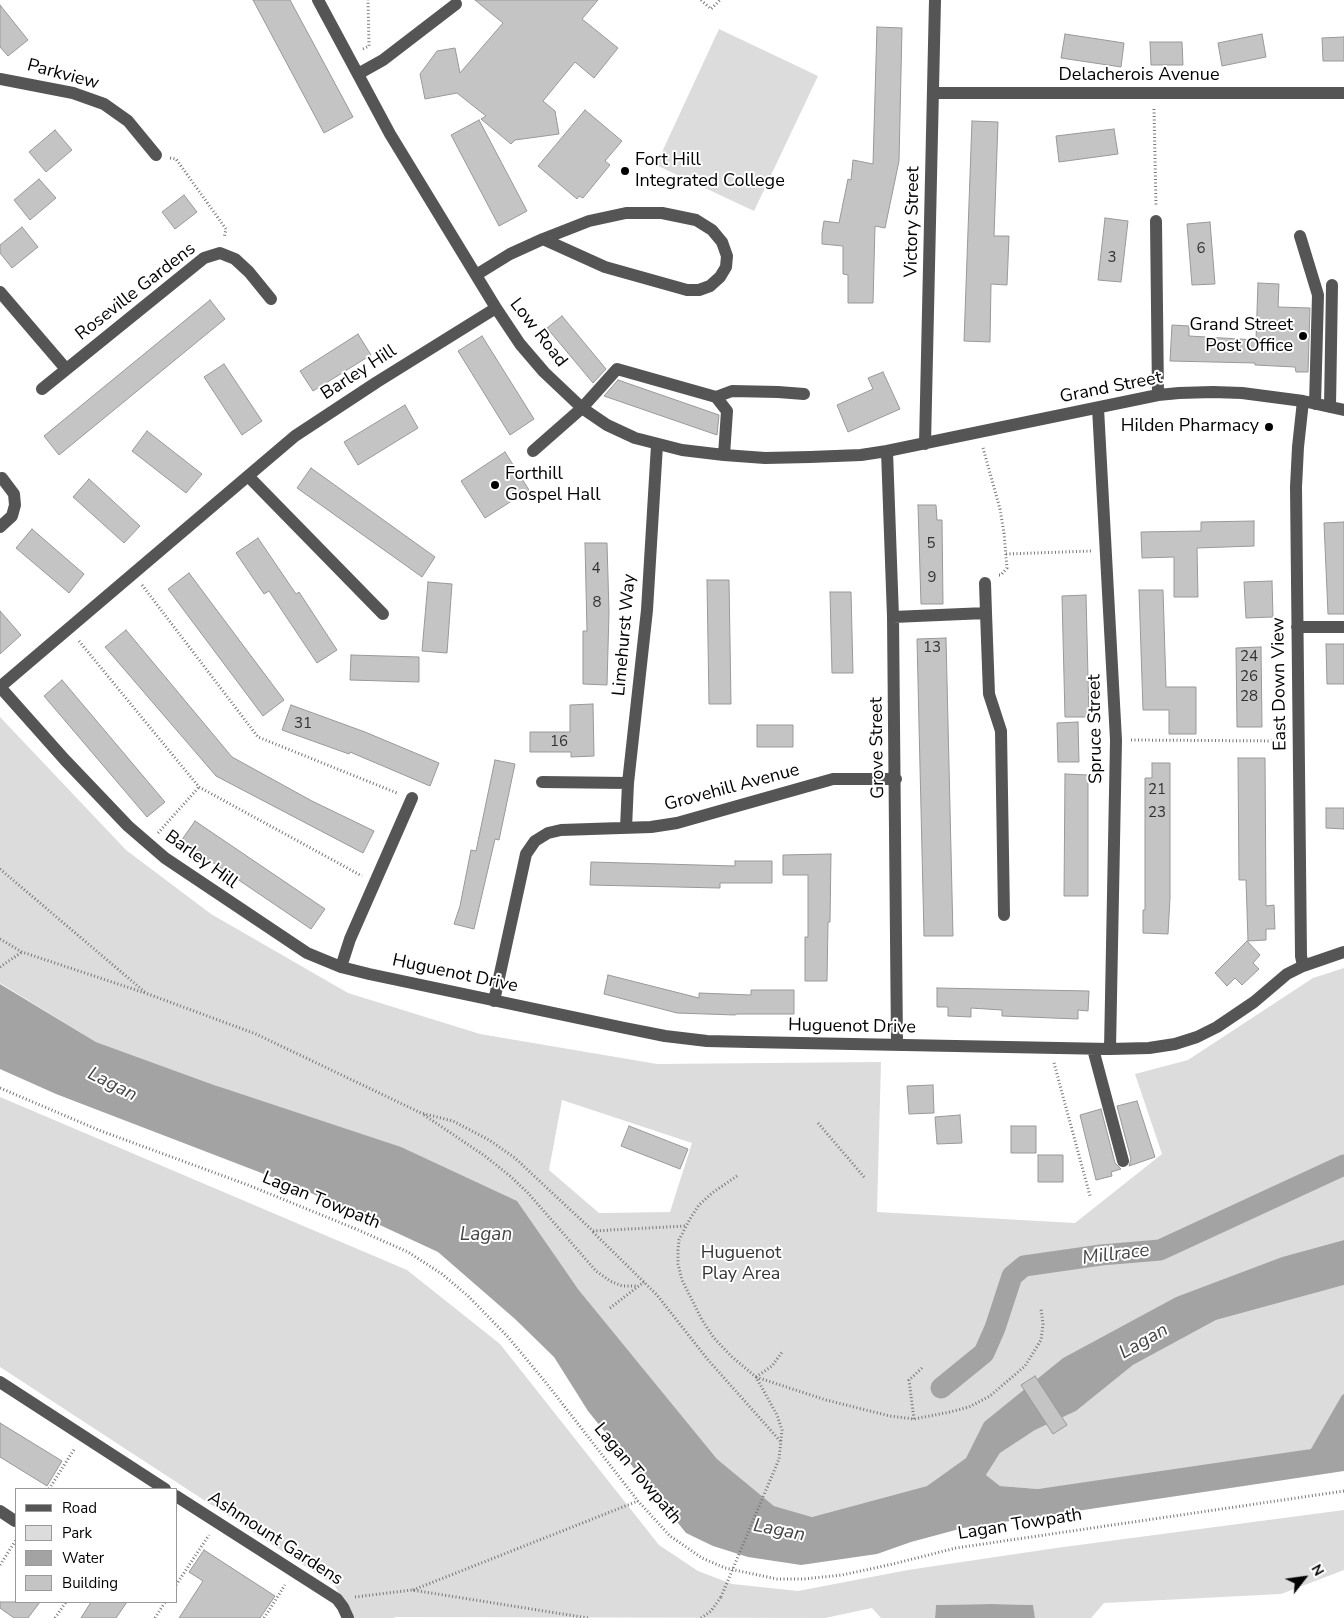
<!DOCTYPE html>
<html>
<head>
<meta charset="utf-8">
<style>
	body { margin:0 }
	#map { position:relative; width:1344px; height:1618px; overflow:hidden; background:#fff; font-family:"Nunito Sans",sans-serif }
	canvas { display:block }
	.legend { position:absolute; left:15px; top:1488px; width:162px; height:115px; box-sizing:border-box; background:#fff; border:1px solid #999; margin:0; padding:6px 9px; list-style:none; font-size:15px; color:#000 }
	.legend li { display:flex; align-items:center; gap:10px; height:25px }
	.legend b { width:25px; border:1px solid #999 }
	.north { position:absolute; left:1279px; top:1553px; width:50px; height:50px; -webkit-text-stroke:4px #fff; paint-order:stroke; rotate:60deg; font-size:14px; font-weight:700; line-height:20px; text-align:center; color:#000 }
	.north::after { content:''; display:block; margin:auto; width:18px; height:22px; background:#000; clip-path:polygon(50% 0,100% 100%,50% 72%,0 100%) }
</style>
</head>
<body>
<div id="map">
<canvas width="1344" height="1618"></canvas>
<ul class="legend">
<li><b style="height:6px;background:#555"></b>Road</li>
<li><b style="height:14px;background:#dcdcdc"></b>Park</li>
<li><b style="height:14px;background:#a3a3a3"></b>Water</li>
<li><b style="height:14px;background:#c4c4c4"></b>Building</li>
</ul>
<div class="north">N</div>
</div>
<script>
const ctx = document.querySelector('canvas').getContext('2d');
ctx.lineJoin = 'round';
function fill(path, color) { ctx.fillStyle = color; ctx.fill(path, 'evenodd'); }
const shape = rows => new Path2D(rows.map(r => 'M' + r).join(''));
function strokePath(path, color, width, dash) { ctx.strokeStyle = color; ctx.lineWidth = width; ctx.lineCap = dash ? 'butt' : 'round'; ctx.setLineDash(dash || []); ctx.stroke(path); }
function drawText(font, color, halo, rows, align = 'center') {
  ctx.font = font + ' "Nunito Sans",sans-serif'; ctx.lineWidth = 4; ctx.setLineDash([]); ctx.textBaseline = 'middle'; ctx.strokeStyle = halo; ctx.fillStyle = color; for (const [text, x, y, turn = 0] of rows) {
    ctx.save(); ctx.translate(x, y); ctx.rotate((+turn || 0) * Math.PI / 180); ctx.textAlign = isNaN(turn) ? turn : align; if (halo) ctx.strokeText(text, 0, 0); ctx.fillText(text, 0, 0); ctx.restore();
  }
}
const green = shape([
	[719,29,818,76,754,211,656,165],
	[0,717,126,850,211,914,348,993,480,1034,657,1064,881,1062,877,1212,1075,1223,1162,1154,1135,1074,1188,1060,1313,978,1344,968,1344,1240,1282,1257,1176,1297,1063,1358,984,1422,966,1458,927,1486,812,1517,774,1506,717,1459,578,1289,514,1200,214,1085,96,1042,0,983],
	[562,1100,692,1143,670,1212,599,1213,549,1170],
	[0,1097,407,1270,500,1344,659,1545,698,1571,732,1584,798,1591,908,1570,1056,1548,1344,1510,1344,1570,1281,1594,1104,1603,1091,1618,1035,1618,1033,1605,991,1604,936,1605,935,1618,881,1618,872,1608,825,1618,395,1617,394,1618,352,1618,351,1612,334,1585,0,1367],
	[1344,1285,1344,1394,1342,1395,1312,1449,1139,1477,1038,1489,1000,1486,986,1475,1000,1453,1035,1430,1076,1411,1133,1365,1216,1320]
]);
const water = shape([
	[0,984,96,1042,214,1085,401,1147,517,1201,578,1289,717,1459,774,1506,812,1517,927,1486,966,1458,984,1422,1063,1358,1176,1297,1282,1257,1344,1240,1344,1285,1216,1320,1133,1365,1076,1411,1035,1430,1000,1453,986,1475,1000,1486,1038,1489,1311,1449,1342,1395,1344,1394,1344,1471,963,1528,911,1542,877,1554,801,1565,748,1557,713,1546,686,1533,588,1411,554,1357,515,1319,438,1252,298,1187,56,1094,0,1069],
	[991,1604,1033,1605,1035,1618,935,1618,936,1605]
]);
const canal = shape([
	[941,1388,984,1353,995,1328,1012,1276,1024,1266,1101,1255,1160,1250,1344,1165]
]);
const building = shape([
	[253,0,290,0,353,117,324,133,253,0],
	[475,0,598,0,582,19,618,48,594,78,575,62,543,101,555,111,559,134,515,140,511,144,481,119,486,116,457,93,425,99,420,74,437,51,455,48,460,73,503,23,475,0],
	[0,5,28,40,8,56,0,47,0,5],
	[877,27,902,28,899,161,885,228,875,226,873,303,848,303,848,275,843,274,843,246,822,244,822,233,824,221,839,223,848,179,851,180,853,160,873,164,877,27],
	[1065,34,1124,43,1121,67,1061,58,1065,34],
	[1262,34,1266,57,1222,66,1218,43,1262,34],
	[1344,37,1344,61,1323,61,1322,38,1344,37],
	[1150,42,1182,42,1183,65,1151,65,1150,42],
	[585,110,622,141,605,161,610,165,583,198,579,196,577,199,538,166,585,110],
	[479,120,527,211,499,226,451,135,479,120],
	[972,121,998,122,994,236,1009,236,1007,285,991,284,990,342,964,341,972,121],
	[1114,129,1118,154,1059,162,1056,136,1114,129],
	[55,130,72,150,46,172,29,152,55,130],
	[39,179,56,198,30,220,14,200,39,179],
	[184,195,197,212,175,229,162,212,184,195],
	[1105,218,1128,221,1121,282,1098,280,1105,218],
	[1210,222,1215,284,1192,285,1187,224,1210,222],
	[22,227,38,247,12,268,0,253,0,245,22,227],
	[1258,283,1279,284,1278,307,1310,308,1308,372,1296,372,1295,367,1255,365,1255,363,1170,361,1172,325,1189,326,1189,336,1256,340,1258,283],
	[210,300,225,319,59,455,44,436,210,300],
	[562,316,606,369,593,383,547,328,562,316],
	[358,334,371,355,313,391,300,371,358,334],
	[482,336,534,419,510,435,458,351,482,336],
	[224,364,262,421,242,435,204,377,224,364],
	[883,372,900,409,848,432,837,405,873,389,868,378,883,372],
	[618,380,719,415,717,435,604,396,618,380],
	[405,405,418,428,358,465,344,442,405,405],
	[147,431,202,474,186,493,132,451,147,431],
	[505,452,529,490,485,518,461,481,505,452],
	[311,468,435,557,422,577,297,488,311,468],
	[89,479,140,526,124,543,73,497,89,479],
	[918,505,936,505,937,520,942,520,943,604,921,604,918,505],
	[1254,521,1254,546,1197,548,1198,597,1174,597,1174,557,1142,558,1141,532,1201,531,1201,522,1254,521],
	[1344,522,1344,614,1328,614,1324,523,1344,522],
	[32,529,84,574,69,593,16,548,32,529],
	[258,538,296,594,299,592,337,650,317,663,269,591,264,594,236,553,258,538],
	[585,543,607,543,609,612,607,685,583,684,583,631,587,631,585,543],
	[189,573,284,700,263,716,168,589,189,573],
	[707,580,729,580,731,704,709,704,707,580],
	[1272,581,1273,617,1246,618,1244,582,1272,581],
	[428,582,452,584,447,653,422,651,428,582],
	[1139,590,1163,590,1166,687,1196,687,1196,734,1169,734,1169,710,1143,710,1139,590],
	[830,592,851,592,853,673,832,673,830,592],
	[1086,595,1089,717,1065,717,1062,596,1086,595],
	[0,611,21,635,0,654,0,611],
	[126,630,232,757,312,801,374,831,363,853,216,776,105,647,126,630],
	[946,638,953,936,924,936,917,639,946,638],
	[1326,644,1344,644,1344,684,1327,684,1326,644],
	[1261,647,1262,727,1237,727,1236,648,1261,647],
	[351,655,419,657,419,682,350,680,351,655],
	[62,680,165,802,147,817,44,696,62,680],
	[593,704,594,756,571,757,571,752,530,752,530,732,570,732,570,705,593,704],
	[291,705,365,732,439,763,430,786,350,752,349,754,282,730,291,705],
	[1078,722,1079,762,1058,762,1057,723,1078,722],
	[757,725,793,725,793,747,757,747,757,725],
	[1238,758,1265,758,1266,906,1274,905,1275,929,1266,929,1266,940,1248,941,1246,880,1239,880,1238,758],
	[495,760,515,764,499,840,495,839,474,929,454,924,460,906,471,850,476,851,495,760],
	[1152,763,1170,763,1170,898,1168,934,1143,933,1143,910,1145,910,1145,778,1152,778,1152,763],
	[1065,774,1088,775,1088,896,1064,896,1065,774],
	[1326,808,1344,808,1344,829,1326,828,1326,808],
	[195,821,325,909,311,929,181,841,195,821],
	[831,854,830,922,828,922,827,981,805,981,805,937,808,937,808,875,783,875,783,855,831,854],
	[735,861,772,861,772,883,720,883,720,888,590,885,591,862,735,866,735,861],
	[1247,941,1260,955,1253,963,1259,969,1242,985,1235,978,1227,986,1215,973,1247,941],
	[608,975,699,998,699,993,751,995,751,990,794,990,794,1014,737,1014,735,1015,677,1013,604,994,608,975],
	[937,988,1089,991,1088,1011,1078,1010,1078,1019,1002,1016,1002,1010,971,1008,971,1017,948,1016,948,1007,937,1007,937,988],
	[933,1085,934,1113,909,1114,907,1086,933,1085],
	[1137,1101,1155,1157,1129,1166,1131,1159,1117,1106,1137,1101],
	[1101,1109,1115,1163,1121,1169,1111,1172,1112,1176,1096,1180,1080,1115,1101,1109],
	[960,1115,962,1143,937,1144,935,1117,960,1115],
	[629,1126,688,1149,680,1169,621,1146,629,1126],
	[1011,1126,1036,1126,1036,1153,1011,1153,1011,1126],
	[1038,1155,1063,1155,1063,1182,1038,1182,1038,1155],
	[1035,1376,1067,1425,1053,1434,1021,1385,1035,1376],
	[0,1423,62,1461,47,1486,0,1457,0,1423],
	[204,1550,275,1596,260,1618,179,1618,203,1581,189,1572,204,1550],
	[0,1602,40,1602,28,1618,14,1618,0,1608,0,1602],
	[91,1602,127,1602,116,1618,81,1618,91,1602]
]);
const path = shape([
	[701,0,711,9,720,0],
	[363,49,369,46,368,0],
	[1154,109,1156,206],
	[170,158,176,159,226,229,224,238],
	[983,448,1000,509,1004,533,1007,568,1001,575,997,575],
	[1006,554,1091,551],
	[142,585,258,737,397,793],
	[79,641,199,787,362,876],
	[1131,740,1283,741],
	[158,833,199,787],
	[0,869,146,993],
	[0,939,22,952,148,994,256,1034,421,1113,453,1121,489,1140,515,1158,593,1231,685,1226],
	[0,967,22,952],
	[1054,1063,1090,1196],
	[0,1088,101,1131,248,1185,356,1229,408,1252,442,1274,468,1296,508,1337,547,1384,638,1501,670,1536,702,1558,725,1568,777,1579,804,1579,842,1575,893,1564,956,1548,1344,1491],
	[424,1115,485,1156,510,1176,528,1193,596,1271,610,1281,622,1286,638,1286],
	[818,1123,865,1178],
	[737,1176,712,1193,699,1205,691,1217,679,1240,678,1250,678,1264,682,1280,702,1320,714,1338,731,1356,756,1377,777,1415,782,1430,779,1459],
	[593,1232,657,1295,709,1361,782,1443],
	[610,1308,644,1282],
	[756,1377,826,1400,890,1416,914,1419,950,1412,969,1407,990,1396,1025,1366,1041,1340,1043,1324,1041,1309],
	[756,1377,772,1366,782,1352],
	[914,1419,909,1380,922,1368],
	[49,1489,75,1448],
	[0,1565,16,1540],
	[176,1585,209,1535],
	[413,1590,638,1501],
	[355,1597,412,1590,588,1618],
	[55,1618,66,1602],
	[155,1618,165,1602],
	[264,1618,285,1585],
	[701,1618,711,1611,721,1597]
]);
const minor = shape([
	[318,0,390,134,496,308,520,344,544,372,582,408,607,425,635,438,682,450,724,455,765,458,810,457,861,455,887,451,1158,395,1179,393,1213,392,1242,393,1303,401,1344,410],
	[358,74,383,60,456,4],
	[0,79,73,93,104,104,128,121,156,155],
	[933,93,1344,93],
	[1156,221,1158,395],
	[1300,236,1318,295,1315,404],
	[476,275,510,254,543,239,589,221,626,213,662,213,696,220,712,230,722,242,727,256,726,267,720,277,710,286,699,290,687,290,605,267,543,239],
	[0,292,66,369],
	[42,389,204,258,220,253,235,259,249,272,271,299],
	[716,397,727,411,724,455],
	[1330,407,1332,285],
	[1098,408,1116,740,1110,1049],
	[925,444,935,0],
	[533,451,582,408,617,369,716,397,732,391,778,392,804,394],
	[887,451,893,617,897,1045],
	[248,476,383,614],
	[0,527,12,516,15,505,14,494,2,478],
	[985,583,986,613],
	[893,617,986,613,989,694,1001,731,1004,915],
	[1297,627,1344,627],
	[0,687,65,760,128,826,165,858,307,953,341,967,369,974,625,1028,665,1036,707,1041,749,1042,1110,1049,1149,1048,1175,1044,1197,1037,1217,1027,1254,1002,1287,974,1303,966,1344,952],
	[0,687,295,436,377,382,496,308],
	[542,782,628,783],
	[626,828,628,783,647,610,657,445],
	[1303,966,1301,956,1296,487,1298,447,1303,401],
	[341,967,350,939,412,798],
	[494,1001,526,854,535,841,548,833,561,830,651,827,677,823,833,779,896,779],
	[1093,1049,1123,1161],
	[0,1382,165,1489],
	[176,1496,337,1599,343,1607,348,1618],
	[0,1511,15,1521]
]);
const pathBridge = shape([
	[721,1597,779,1459]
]);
const markers = [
	[625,171,5,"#000"],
	[1303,336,5,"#000"],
	[1269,427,5,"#000"],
	[495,485,5,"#000"]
];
const numberNames = [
	["6",1201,249],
	["3",1112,258],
	["5",931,544],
	["4",596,569],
	["9",932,578],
	["8",597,603],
	["13",932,648],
	["24",1249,657],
	["26",1249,677],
	["28",1249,697],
	["31",303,724],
	["16",559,742],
	["21",1157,790],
	["23",1157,813]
];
const streetNames = [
	["Parkview",63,75,15],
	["Delacherois Avenue",1139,76],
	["Victory Street",913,222,-89],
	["Roseville Gardens",136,292,-38],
	["Low Road",538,333,52],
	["Barley Hill",359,373,-33],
	["Grand Street",1111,388,-11],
	["Limehurst Way",625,635,-85],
	["East Down View",1280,684,-91],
	["Spruce Street",1096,729,-91],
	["Grove Street",878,748,-91],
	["Grovehill Avenue",732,788,-15],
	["Barley Hill",201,860,36],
	["Huguenot Drive",455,974,12],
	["Huguenot Drive",852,1027,1],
	["Lagan Towpath",321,1201,22],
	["Lagan Towpath",637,1474,50],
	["Lagan Towpath",1020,1525,-9],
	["Ashmount Gardens",275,1539,33]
];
const poiNames = [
	["Fort Hill",635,161],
	["Integrated College",635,182],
	["Grand Street",1293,326,"right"],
	["Post Office",1293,347,"right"],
	["Hilden Pharmacy",1259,427,"right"],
	["Forthill",505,475],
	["Gospel Hall",505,496]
];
const parkNames = [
	["Huguenot",741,1254],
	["Play Area",741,1275]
];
const waterNames = [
	["Lagan",112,1085,27],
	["Lagan",486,1235],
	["Millrace",1116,1255,-7],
	["Lagan",1144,1342,-30],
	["Lagan",779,1531,11]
];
fill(green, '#dcdcdc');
fill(water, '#a3a3a3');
strokePath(canal, '#a3a3a3', 21);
fill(building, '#c4c4c4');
strokePath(building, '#999', 1);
strokePath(path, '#777', 3, [1, 2.5]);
strokePath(minor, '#555', 12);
strokePath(pathBridge, '#777', 3, [1, 2.5]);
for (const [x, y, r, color] of markers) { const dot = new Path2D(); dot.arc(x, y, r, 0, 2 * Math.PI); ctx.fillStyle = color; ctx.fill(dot); strokePath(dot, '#fff', 2); }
drawText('15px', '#313131', null, numberNames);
drawText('18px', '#000', '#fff', streetNames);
drawText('18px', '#000', '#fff', poiNames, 'left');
drawText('18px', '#333', '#fff', parkNames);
drawText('italic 19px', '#444', '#fff', waterNames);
</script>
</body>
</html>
